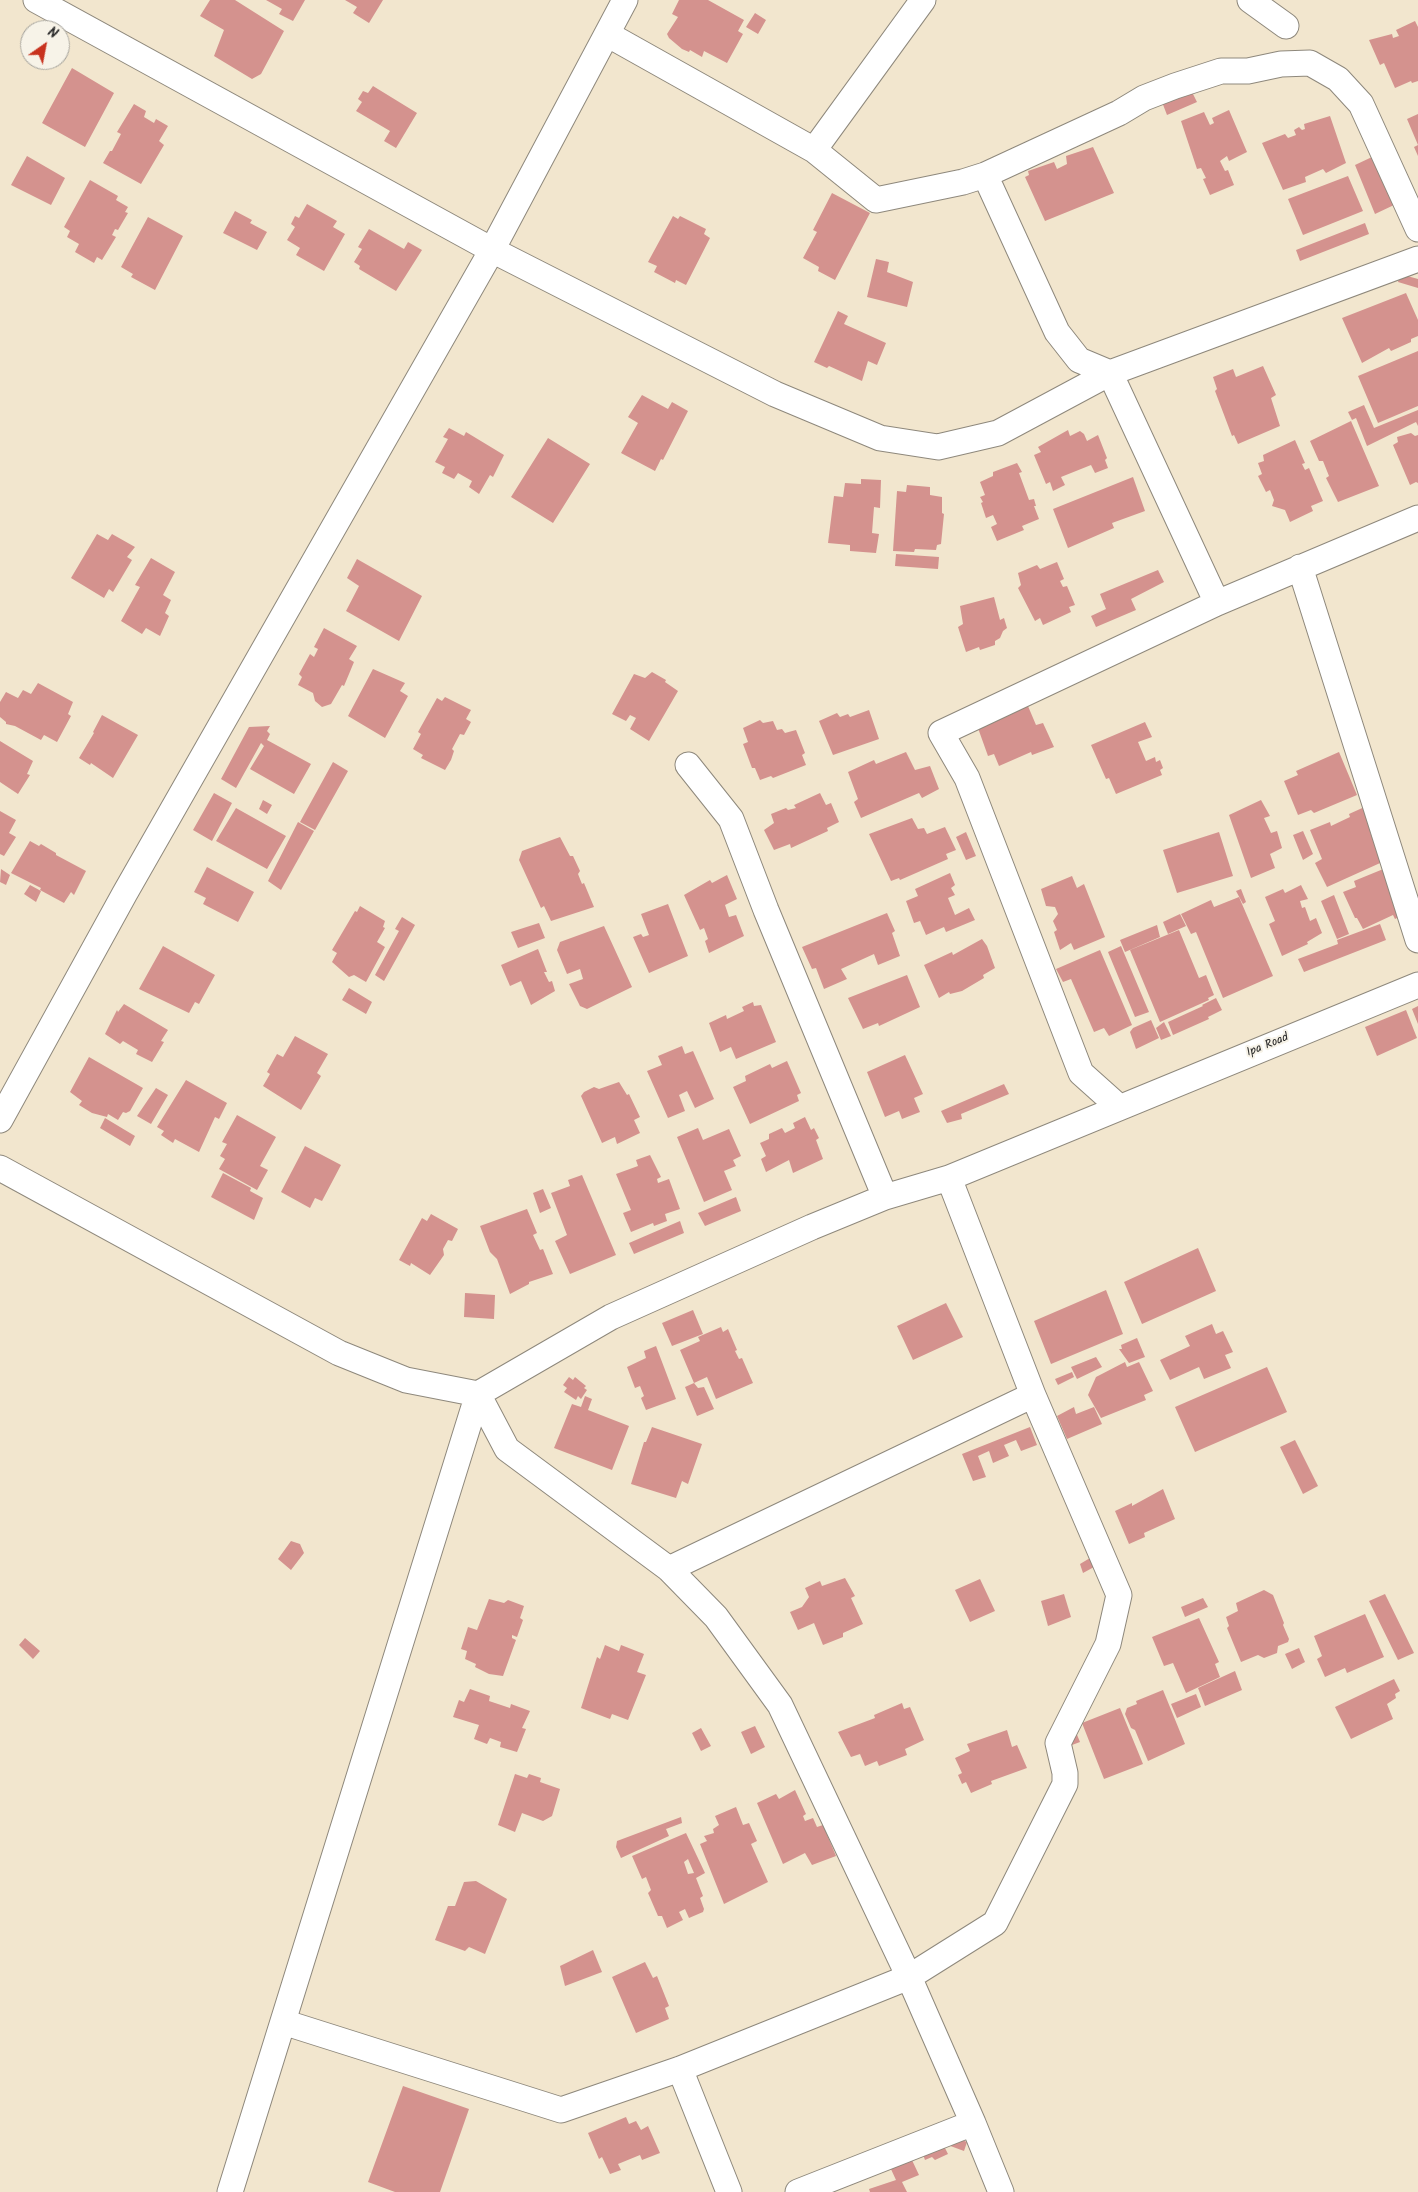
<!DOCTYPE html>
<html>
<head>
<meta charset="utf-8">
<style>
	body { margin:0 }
	#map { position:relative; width:1418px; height:2192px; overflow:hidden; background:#f2e6ce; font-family:Kalam,sans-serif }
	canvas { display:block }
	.north { position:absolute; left:20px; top:20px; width:50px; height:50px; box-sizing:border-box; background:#f7f3e8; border:1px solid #a5a39c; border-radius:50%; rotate:33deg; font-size:14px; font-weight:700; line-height:20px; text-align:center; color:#2b2b2b }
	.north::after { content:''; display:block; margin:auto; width:18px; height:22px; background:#c8321e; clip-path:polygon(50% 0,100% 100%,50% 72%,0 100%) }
</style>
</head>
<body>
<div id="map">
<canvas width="1418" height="2192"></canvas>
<div class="north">N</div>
</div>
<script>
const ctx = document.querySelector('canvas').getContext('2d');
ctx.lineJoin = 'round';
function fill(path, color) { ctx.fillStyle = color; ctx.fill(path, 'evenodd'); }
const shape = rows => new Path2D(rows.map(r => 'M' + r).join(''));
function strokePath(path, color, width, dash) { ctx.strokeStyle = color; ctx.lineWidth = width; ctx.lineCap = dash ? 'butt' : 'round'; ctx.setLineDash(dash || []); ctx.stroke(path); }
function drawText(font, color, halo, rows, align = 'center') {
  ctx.font = font + ' Kalam,sans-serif'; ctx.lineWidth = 4; ctx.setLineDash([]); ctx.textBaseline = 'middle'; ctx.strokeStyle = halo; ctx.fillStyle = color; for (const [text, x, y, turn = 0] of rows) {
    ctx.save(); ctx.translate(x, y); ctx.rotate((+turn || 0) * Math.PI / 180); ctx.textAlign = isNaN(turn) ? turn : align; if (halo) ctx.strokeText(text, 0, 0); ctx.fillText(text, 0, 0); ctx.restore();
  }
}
const building = shape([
	[210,0,235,0,284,31,261,74,252,79,214,56,224,30,200,16],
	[266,0,305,0,293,21,279,14,282,9],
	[345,0,383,0,369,23,353,13,357,7],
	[679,0,708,0,744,20,738,31,743,34,727,63,704,51,702,57,690,50,689,52,682,49,669,38,667,34,678,17,672,14],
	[755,13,766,20,758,34,746,27],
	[1415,21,1418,27,1418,81,1412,83,1411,81,1395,88,1384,63,1380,65,1369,40,1392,34,1393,38,1399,36,1396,30],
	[72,68,114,93,85,147,42,123],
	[373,86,417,113,396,148,384,141,390,131,356,111,362,102,358,99,363,91,368,93],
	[1191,90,1197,102,1167,115,1162,102],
	[134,104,146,111,144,117,154,123,156,119,168,126,159,141,164,145,141,184,103,163,110,151,112,151,121,134,117,132],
	[1229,110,1247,152,1229,161,1227,156,1220,161,1225,171,1228,170,1234,185,1210,195,1203,179,1206,178,1201,168,1197,169,1181,121,1204,112,1210,125,1214,123,1212,118],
	[1418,114,1418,156,1414,147,1418,145,1407,119],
	[1330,116,1346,163,1326,173,1323,169,1305,177,1306,182,1283,190,1262,143,1285,134,1288,138,1296,135,1294,130,1299,127,1302,130,1305,129,1304,124],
	[1093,147,1114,193,1045,221,1025,177,1029,175,1028,171,1054,162,1057,169,1067,164,1066,156],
	[27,156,65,178,51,205,11,185],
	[1372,157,1394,205,1375,214,1355,165],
	[1348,176,1363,211,1303,235,1288,199],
	[90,180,118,196,116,200,128,207,125,212,128,213,118,230,115,229,112,235,116,237,102,260,97,257,94,263,75,252,79,244,67,237,70,231,64,227],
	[832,193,870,213,835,280,818,271,819,267,803,258,817,232,813,230],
	[307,204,337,221,333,227,345,234,324,271,296,255,300,248,287,240,295,227,291,224,295,216,299,218],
	[235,211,252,220,250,223,267,232,257,250,223,233],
	[673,216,678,219,680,216,706,229,704,234,710,238,686,285,676,280,675,283,654,272,657,266,648,262],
	[148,217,183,236,155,290,131,277,133,274,121,267],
	[1365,223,1369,234,1300,261,1296,250],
	[369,229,404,249,408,242,422,250,396,291,359,269,360,266,354,262,362,249,358,247],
	[876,259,889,262,887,272,913,282,907,307,867,297],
	[1400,274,1418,279,1418,288,1398,282],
	[1406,293,1418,320,1418,336,1411,339,1411,342,1391,351,1389,348,1362,363,1342,318],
	[838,311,848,316,844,324,886,343,877,365,868,361,862,381,829,366,827,368,814,362],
	[1418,351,1418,406,1378,423,1358,376],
	[1263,366,1276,395,1271,398,1280,426,1238,444,1234,435,1232,436,1215,391,1217,389,1213,377,1233,369,1236,377],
	[642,395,668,409,672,402,688,411,663,460,661,459,655,471,621,453,638,423,628,417],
	[1364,405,1374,428,1418,410,1418,426,1416,422,1367,446,1356,418,1352,420,1348,412],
	[1351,421,1379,486,1338,502,1326,478,1329,476,1323,461,1319,461,1310,441],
	[449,428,464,436,466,432,504,455,493,477,490,475,479,494,469,487,472,481,458,473,454,479,442,473,445,467,435,462,448,439,443,437],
	[1068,430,1070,436,1080,431,1084,434,1087,441,1098,435,1107,458,1105,460,1108,468,1095,473,1091,465,1061,477,1065,485,1053,491,1050,482,1046,484,1034,455,1041,452,1038,447],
	[1411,433,1415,436,1418,435,1418,483,1416,482,1410,485,1393,445,1398,442,1397,437],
	[548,438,590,464,553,523,511,497],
	[1295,440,1305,463,1302,464,1305,470,1309,468,1323,501,1311,506,1313,511,1290,522,1285,510,1272,506,1274,500,1270,490,1266,492,1258,476,1262,474,1258,463,1264,461,1263,455],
	[1017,463,1022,472,1019,473,1029,500,1034,499,1036,506,1034,506,1039,519,1022,526,1024,530,997,541,991,527,997,524,993,515,986,518,981,503,983,502,980,497,985,495,980,482,993,476,993,472],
	[1133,477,1145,511,1112,523,1114,528,1068,548,1053,509],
	[861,479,881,480,880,508,874,507,872,533,879,534,876,553,850,551,850,545,828,543,834,496,843,497,845,483,861,484],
	[907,485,930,487,930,495,942,497,942,513,944,514,941,544,937,545,936,550,915,549,914,552,893,551,897,491,906,492],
	[97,534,108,540,112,534,135,547,127,557,132,560,113,592,109,589,104,598,71,578],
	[896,554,939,557,938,569,895,566],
	[151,558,175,572,163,595,171,600,165,613,169,616,160,636,146,628,142,634,121,621,140,587,135,585],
	[357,559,422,596,399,641,346,611,359,586,347,578],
	[1057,562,1064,579,1060,581,1063,587,1067,586,1075,605,1069,607,1071,612,1043,625,1040,618,1035,621,1018,588,1021,585,1018,573,1037,565,1040,569],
	[1158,570,1164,582,1131,599,1136,610,1096,627,1091,616,1106,609,1100,594],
	[994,597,1000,620,1004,618,1007,628,1003,631,1000,638,995,641,995,645,980,650,979,647,966,652,958,627,963,624,960,606],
	[324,628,357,646,349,659,354,662,344,686,342,685,331,704,322,707,315,701,313,693,298,685,302,677,299,674,310,654,314,657,318,649,314,647],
	[373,669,405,683,400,691,408,696,385,738,348,716],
	[652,672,666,680,665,682,678,691,649,741,630,729,636,718,630,715,626,721,612,714,634,674,645,678],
	[38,683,73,702,68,714,71,716,57,742,44,735,41,740,15,726,6,724,6,722,0,717,0,702,6,692,18,698,23,690,31,694],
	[445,697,471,710,466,719,471,722,464,735,460,734,452,749,454,751,451,760,445,770,421,758,423,755,413,749,421,734,418,732,437,698,442,701],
	[1025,699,1036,725,1043,723,1054,747,1032,755,1031,752,999,766,994,754,988,756,974,717],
	[869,710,879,739,833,755,819,721,837,713,840,717,848,714,850,717],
	[102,715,138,735,113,778,91,763,90,765,79,758,94,733,93,732],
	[760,720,763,723,773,721,777,730,782,729,785,733,796,730,805,753,802,755,806,765,773,778,771,776,760,780,755,768,752,768,743,744,748,742,743,728],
	[1145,722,1152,737,1138,742,1146,761,1155,757,1156,762,1160,760,1163,768,1160,770,1162,775,1116,794,1109,778,1106,779,1091,745],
	[270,726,267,731,270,734,267,740,311,764,294,794,250,769,264,746,261,743,236,788,221,779,249,727],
	[0,741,33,761,27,774,30,775,18,794,0,782],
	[906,752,915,770,930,766,939,789,922,798,919,793,861,818,854,802,858,799,848,772,874,760,876,764],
	[1339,752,1357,795,1314,813,1311,810,1298,815,1284,781,1298,775,1296,771],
	[333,762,348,771,315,830,300,822],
	[214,793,232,803,212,841,193,830],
	[820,793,826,805,831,803,839,822,827,828,828,831,791,848,790,844,774,850,764,830,774,823,771,814,786,808,788,810,796,808,794,805],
	[263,800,272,805,267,814,259,809],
	[1261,800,1270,816,1264,818,1271,833,1277,831,1282,848,1270,854,1275,868,1251,878,1229,815],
	[1380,800,1390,824,1370,832,1372,837,1378,835,1389,859,1327,887,1315,863,1322,859,1310,830,1330,822,1331,826,1350,817,1349,814],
	[236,808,286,836,267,869,216,841],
	[0,811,16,820,9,833,16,837,4,856,0,854],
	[912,818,918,829,924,828,927,834,945,827,956,850,946,854,948,859,900,880,899,878,891,881,869,834],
	[298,822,314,831,281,890,268,881],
	[1303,831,1313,854,1303,860,1293,835],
	[966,832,976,856,966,860,956,837],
	[1219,832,1233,876,1177,893,1163,850],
	[560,837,570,856,573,856,580,871,578,874,582,884,584,883,594,907,551,921,544,906,541,908,519,860,522,851],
	[30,841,39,846,41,844,56,853,56,855,86,871,74,895,71,892,64,903,40,890,41,888,11,873],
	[1398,863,1411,911,1395,919,1393,915,1363,929,1357,918,1355,918,1343,892,1356,887,1354,881],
	[207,867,254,892,238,922,203,904,206,898,194,892],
	[1,869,10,875,6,885,0,882],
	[950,873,955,885,951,888,955,895,948,898,955,915,969,908,975,920,946,932,944,927,926,935,920,921,914,923,906,901,918,896,915,889],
	[727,875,737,899,725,905,729,917,736,915,744,936,709,953,705,941,708,939,704,928,700,930,684,895,710,880,712,883],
	[1072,876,1077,888,1084,884,1105,937,1074,950,1071,943,1060,950,1054,932,1057,930,1053,921,1058,914,1055,907,1046,906,1041,889],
	[30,885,41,891,36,902,24,894],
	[1301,885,1308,899,1300,901,1302,908,1305,907,1310,921,1316,918,1322,933,1307,942,1308,944,1282,956,1269,924,1275,921,1265,897,1283,889,1285,893],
	[1241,889,1246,902,1243,904,1236,891],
	[1334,895,1349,934,1337,939,1321,901],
	[1239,897,1273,976,1223,998,1196,932,1191,934,1181,914,1211,900,1214,907],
	[668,904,688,956,649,973,633,937,641,934,643,937,649,935,641,914],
	[360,906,385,921,383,927,385,928,377,942,385,947,366,982,354,975,349,977,332,962,337,953,332,950,355,911,357,912],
	[887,913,895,931,892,933,900,956,878,965,874,954,841,969,847,979,824,989,816,968,812,969,802,947],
	[1180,914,1186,926,1168,934,1163,922],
	[402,917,415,925,384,981,375,975,399,931,395,929],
	[539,923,545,938,518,948,511,932],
	[1380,924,1386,940,1304,972,1298,959,1338,944,1337,940],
	[1157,925,1160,937,1125,952,1120,940],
	[604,926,632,987,587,1009,580,1006,569,984,583,979,580,969,567,974,557,950,560,942],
	[1179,930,1199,978,1206,975,1214,995,1208,998,1209,1000,1160,1022,1130,950],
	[982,939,987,946,995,968,983,975,984,978,962,991,950,994,949,992,939,998,924,965,952,952,953,955],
	[163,946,215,975,199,1004,195,1002,189,1013,139,989],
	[1121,946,1149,1012,1135,1017,1108,952],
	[538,949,547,972,544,972,549,982,552,981,555,991,531,1005,521,981,510,986,501,965],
	[1100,950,1132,1025,1109,1036,1104,1028,1094,1032,1071,979,1063,982,1056,969],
	[907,975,920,1007,879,1026,878,1023,863,1029,848,998],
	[349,988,372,1002,366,1014,342,1000],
	[1216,998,1222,1010,1208,1017,1209,1019,1173,1035,1168,1022,1203,1006,1202,1005],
	[753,1002,754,1006,761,1005,776,1042,736,1059,731,1047,720,1052,709,1023,726,1015,727,1019,744,1011,742,1007],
	[124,1004,168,1030,161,1041,164,1042,152,1062,136,1054,138,1050,123,1041,120,1044,105,1034,117,1010,118,1012],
	[1418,1006,1418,1024,1412,1009],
	[1406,1010,1417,1038,1377,1056,1365,1027],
	[1151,1020,1159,1038,1136,1049,1130,1032,1133,1028],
	[1164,1022,1171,1036,1161,1040,1156,1028],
	[295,1036,328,1054,317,1073,321,1076,301,1110,263,1086,270,1074,267,1072,277,1054,283,1057],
	[682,1046,685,1054,693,1051,714,1099,695,1108,687,1091,679,1095,685,1111,668,1118,647,1071,662,1065,658,1056],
	[905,1055,923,1094,914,1098,920,1112,902,1119,899,1111,885,1117,867,1072],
	[89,1057,143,1088,130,1111,126,1113,123,1112,118,1120,108,1114,107,1117,92,1113,79,1105,82,1101,70,1092],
	[787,1061,801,1093,797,1095,799,1101,750,1124,733,1087,746,1081,745,1076,770,1064,772,1068],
	[186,1080,227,1103,219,1119,215,1117,199,1152,175,1139,173,1143,161,1135,164,1131,157,1127],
	[619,1082,627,1095,629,1094,640,1117,634,1120,640,1133,617,1144,615,1137,602,1143,581,1096,584,1092,594,1087,599,1089],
	[1004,1084,1009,1094,961,1114,962,1119,947,1123,941,1111],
	[156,1088,168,1095,151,1124,137,1116],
	[237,1115,276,1137,260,1166,268,1170,257,1190,219,1169,225,1159,220,1156,227,1144,222,1142],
	[805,1117,811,1130,814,1128,819,1138,816,1140,823,1159,793,1173,789,1160,766,1172,761,1159,766,1156,760,1143,769,1139,769,1134,782,1128,785,1133,795,1128,793,1123],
	[105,1118,135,1136,130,1146,100,1128],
	[698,1128,703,1140,729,1129,741,1156,733,1160,736,1166,724,1171,732,1190,704,1202,677,1137],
	[305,1146,341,1165,322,1201,315,1198,310,1208,281,1192],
	[650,1155,661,1177,657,1179,658,1183,669,1179,680,1209,665,1214,667,1221,654,1226,653,1223,631,1232,623,1213,631,1210,616,1174,638,1166,636,1160],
	[223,1173,251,1188,250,1191,263,1198,254,1220,211,1197],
	[582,1175,616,1255,570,1274,555,1241,567,1235,551,1193,570,1186,568,1180],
	[543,1189,551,1208,540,1213,533,1193],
	[736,1197,741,1211,705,1226,698,1213],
	[527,1209,537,1233,533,1235,540,1250,543,1249,553,1274,529,1282,529,1284,510,1294,497,1259,490,1252,480,1226],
	[431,1214,458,1229,452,1241,448,1240,443,1249,444,1255,430,1275,411,1263,410,1266,399,1260,422,1218,427,1221],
	[680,1221,684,1233,634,1254,629,1243],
	[1198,1248,1216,1291,1142,1324,1124,1282],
	[1106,1290,1123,1334,1051,1364,1034,1321],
	[465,1293,495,1295,494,1319,464,1317],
	[946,1303,963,1337,913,1360,897,1326],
	[693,1310,703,1334,672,1346,662,1323],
	[1212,1324,1216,1334,1223,1331,1233,1352,1225,1355,1231,1368,1204,1379,1199,1367,1170,1380,1160,1360,1190,1346,1185,1336],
	[721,1327,723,1332,728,1329,737,1350,735,1351,739,1359,742,1358,753,1383,716,1399,707,1377,694,1383,680,1350,700,1341,698,1337],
	[1137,1338,1145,1357,1129,1363,1119,1349,1122,1349,1121,1345],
	[656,1346,676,1399,646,1410,641,1398,644,1396,640,1386,635,1388,627,1367,646,1358,644,1351],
	[1096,1357,1102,1367,1077,1379,1071,1367],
	[1125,1362,1127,1367,1139,1362,1153,1391,1144,1395,1146,1400,1101,1418,1088,1395,1096,1377],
	[1267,1367,1287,1412,1195,1452,1175,1407],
	[1072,1372,1074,1377,1058,1385,1055,1379],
	[569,1377,573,1380,575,1377,586,1386,584,1388,587,1390,581,1399,578,1396,576,1400,564,1392,567,1388,563,1385],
	[694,1383,698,1388,704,1387,714,1409,697,1416,685,1387],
	[585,1396,592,1399,588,1410,629,1426,612,1470,554,1448,572,1404,581,1407],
	[1074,1407,1076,1414,1094,1407,1102,1424,1067,1439,1057,1416],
	[652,1427,702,1444,688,1484,682,1481,676,1498,631,1484,644,1442,646,1442],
	[1030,1427,1037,1445,1021,1451,1016,1440,1004,1445,1009,1456,993,1463,989,1451,978,1456,986,1477,973,1481,962,1454],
	[1295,1440,1318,1486,1303,1494,1280,1447],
	[1163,1489,1175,1519,1144,1533,1145,1537,1129,1544,1115,1511,1132,1503,1132,1506],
	[291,1541,300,1544,304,1553,291,1570,278,1559],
	[1090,1558,1094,1567,1083,1573,1080,1564],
	[845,1578,855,1596,851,1598,863,1624,843,1633,843,1637,823,1645,814,1623,798,1630,790,1612,802,1607,809,1597,805,1588,820,1581,822,1586],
	[980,1579,995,1611,970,1622,955,1590],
	[1264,1590,1273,1595,1284,1623,1283,1625,1289,1639,1288,1642,1278,1646,1277,1653,1264,1658,1258,1655,1241,1662,1227,1628,1229,1626,1226,1617,1238,1611,1236,1603],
	[1064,1594,1071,1617,1048,1626,1041,1601],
	[1385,1594,1414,1653,1398,1660,1369,1601],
	[1203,1598,1208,1607,1185,1617,1181,1607],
	[489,1599,504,1603,508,1600,524,1606,520,1618,523,1620,517,1637,512,1635,512,1638,516,1640,503,1676,489,1674,475,1667,476,1664,465,1659,467,1651,461,1649,468,1627,477,1630],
	[1365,1614,1384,1657,1347,1673,1345,1668,1325,1677,1317,1659,1322,1656,1314,1636],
	[1199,1618,1219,1662,1215,1664,1220,1677,1186,1693,1173,1663,1164,1666,1152,1637],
	[25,1638,40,1651,33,1659,19,1645],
	[605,1645,619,1651,621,1645,644,1654,637,1672,646,1675,628,1720,612,1714,610,1719,581,1708,597,1657,600,1659],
	[1299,1648,1305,1662,1292,1669,1285,1654],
	[1235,1671,1242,1690,1205,1706,1198,1688],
	[1394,1679,1400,1691,1395,1694,1396,1698,1387,1704,1393,1719,1351,1739,1335,1707],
	[470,1689,490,1696,489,1701,510,1708,511,1704,530,1711,522,1728,526,1729,517,1752,500,1747,501,1742,490,1738,487,1744,474,1739,479,1725,453,1717,459,1700,464,1702],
	[1163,1690,1185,1744,1148,1761,1135,1730,1131,1728,1125,1714,1127,1708,1137,1704,1136,1701],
	[1196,1694,1201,1707,1177,1718,1171,1704],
	[902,1703,904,1709,910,1707,924,1740,905,1749,907,1755,879,1766,877,1761,865,1766,860,1754,851,1757,838,1732,875,1718,874,1715],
	[1120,1708,1143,1764,1104,1779,1082,1723],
	[1073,1725,1080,1742,1072,1745,1065,1728],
	[755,1726,765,1747,751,1754,741,1732],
	[701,1728,711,1746,701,1751,692,1733],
	[1007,1730,1012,1747,1017,1745,1027,1768,991,1781,992,1784,971,1793,966,1782,962,1784,958,1775,962,1773,955,1758,970,1751,967,1744],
	[515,1774,527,1778,529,1774,541,1778,540,1782,560,1789,552,1816,543,1821,522,1813,515,1832,498,1825],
	[795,1790,806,1814,803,1816,805,1821,813,1818,817,1827,823,1825,836,1856,812,1865,805,1853,783,1864,757,1803,776,1794,779,1799],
	[736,1807,743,1825,749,1823,757,1841,751,1844,768,1882,724,1904,700,1844,707,1841,704,1836,714,1833,713,1829,719,1825,715,1816],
	[681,1817,682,1823,666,1829,669,1836,621,1858,616,1847,617,1841],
	[686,1833,705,1873,696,1878,703,1896,700,1898,704,1909,703,1912,689,1918,685,1909,679,1912,683,1920,667,1928,662,1916,658,1916,648,1893,651,1890,646,1877,642,1879,632,1856],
	[688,1859,694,1873,688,1874,684,1862],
	[476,1881,507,1899,485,1954,469,1947,465,1951,435,1940,448,1906,455,1906,464,1882],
	[593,1950,602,1972,565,1986,560,1966],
	[645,1962,653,1978,657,1976,669,2006,665,2008,669,2019,636,2033,612,1977],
	[403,2086,469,2109,440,2192,395,2192,368,2182],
	[626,2117,629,2124,636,2121,641,2130,648,2126,660,2153,642,2160,640,2155,618,2164,621,2170,610,2174,602,2157,599,2159,588,2133],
	[949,2135,967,2142,964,2151,945,2144],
	[941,2140,948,2154,935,2160,932,2157,925,2160,921,2149],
	[911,2158,919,2175,902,2182,907,2192,870,2192,869,2189,896,2180,890,2167]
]);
const minor = shape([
	[36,0,492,250,625,0],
	[923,0,814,150,876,200,963,182,985,175,1119,113,1144,98,1175,86,1221,71,1248,71,1281,64,1310,63,1338,79,1361,104,1418,229],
	[1250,0,1286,26],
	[607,34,814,150],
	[985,175,1057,332,1079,360,1110,373,1217,603],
	[1300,567,1418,940],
	[688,765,731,819,766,910,885,1197],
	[1119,1107,1081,1073,967,778,941,733,1217,603,1418,518],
	[0,1120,125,893,492,250,775,394,880,438,938,447,998,433,1110,373,1418,259],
	[0,1168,339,1353,406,1380,478,1394,611,1317,812,1227,885,1197,949,1178,1418,985],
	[478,1394,507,1449,669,1569,716,1617,780,1705,909,1977,973,2123,1001,2192],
	[669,1569,1033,1395,949,1178],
	[283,2022,561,2110,680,2069,909,1977,995,1923,1065,1784,1065,1773,1058,1743,1108,1644,1119,1595,1033,1395],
	[680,2069,729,2192],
	[230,2192,478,1394],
	[798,2192,973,2123]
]);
const streetNames = [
	["Ipa Road",1268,1046,-22]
];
fill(building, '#d4928e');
strokePath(minor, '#8e887c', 27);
strokePath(minor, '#fff', 25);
drawText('12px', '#2b2b2b', '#f7f3e8', streetNames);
</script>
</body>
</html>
